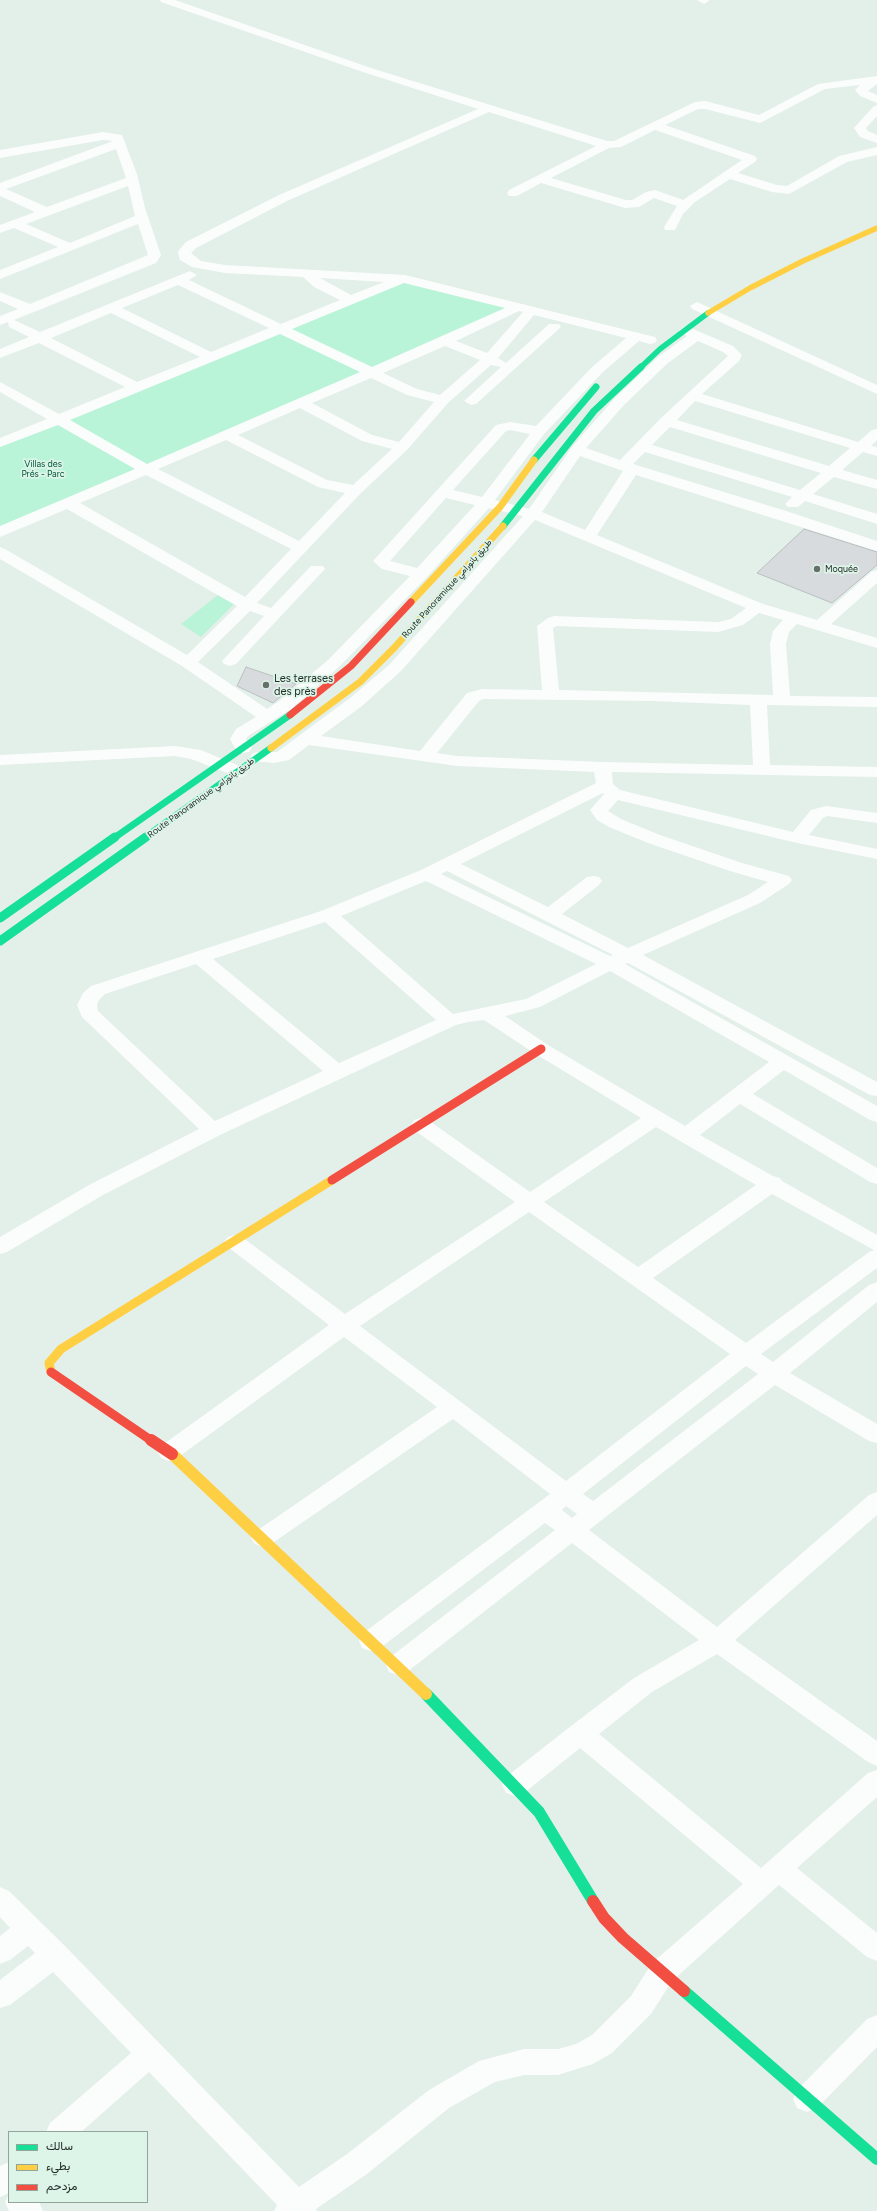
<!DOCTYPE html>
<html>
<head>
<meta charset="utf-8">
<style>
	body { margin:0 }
	#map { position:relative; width:877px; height:2211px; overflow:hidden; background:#e3efe9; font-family:Figtree,Vazirmatn,sans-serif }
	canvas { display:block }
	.legend { position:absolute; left:8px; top:2131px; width:140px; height:72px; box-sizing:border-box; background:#ddf5e8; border:1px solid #93a59b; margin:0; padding:5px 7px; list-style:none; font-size:12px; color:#232c27 }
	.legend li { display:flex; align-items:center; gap:8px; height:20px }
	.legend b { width:20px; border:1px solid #93a59b }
</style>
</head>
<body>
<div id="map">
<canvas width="877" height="2211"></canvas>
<ul class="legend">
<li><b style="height:5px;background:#16e098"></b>سالك</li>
<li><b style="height:5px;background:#ffcf43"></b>بطيء</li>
<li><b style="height:5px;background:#f24e42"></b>مزدحم</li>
</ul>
</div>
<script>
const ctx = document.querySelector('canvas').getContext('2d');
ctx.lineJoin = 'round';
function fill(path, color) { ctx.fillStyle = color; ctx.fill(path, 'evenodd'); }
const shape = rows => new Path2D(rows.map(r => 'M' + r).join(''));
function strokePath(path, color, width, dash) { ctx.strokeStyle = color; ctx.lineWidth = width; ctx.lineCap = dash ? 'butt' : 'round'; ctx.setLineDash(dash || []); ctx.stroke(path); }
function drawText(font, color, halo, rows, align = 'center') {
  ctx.font = font + ' Figtree,Vazirmatn,sans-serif'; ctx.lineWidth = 3.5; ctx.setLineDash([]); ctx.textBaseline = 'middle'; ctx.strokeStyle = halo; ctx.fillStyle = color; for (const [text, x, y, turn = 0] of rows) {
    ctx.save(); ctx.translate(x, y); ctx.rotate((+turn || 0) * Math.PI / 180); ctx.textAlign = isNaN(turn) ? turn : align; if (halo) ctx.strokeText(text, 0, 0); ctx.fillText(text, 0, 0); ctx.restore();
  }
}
const green = shape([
	[405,279,518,307,0,532,0,443],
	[218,595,234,604,201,637,181,624]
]);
const building = shape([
	[804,529,877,552,877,565,832,603,757,573,804,529],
	[246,667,296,684,273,703,237,686,246,667]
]);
const street = shape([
	[160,0,175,0,371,68,607,141,614,141,695,102,705,101,759,115,818,84,877,76,877,84,868,91,877,95,877,103,860,96,855,90,860,85,825,89,760,123,705,109,698,109,665,125,755,156,757,159,755,162,738,173,777,185,787,186,839,156,877,147,877,155,847,162,789,194,772,192,730,179,695,202,683,214,675,230,665,230,664,227,677,206,654,198,639,207,625,208,541,183,517,196,509,196,507,193,509,190,596,146,489,112,287,201,196,248,191,253,201,261,225,265,405,275,655,337,657,340,655,343,650,344,639,341,602,373,544,434,495,500,529,509,572,447,614,399,658,357,687,336,679,330,686,326,733,346,742,355,739,361,702,394,858,442,872,430,877,429,877,440,871,446,877,447,877,456,863,452,842,470,877,480,877,489,834,477,813,494,877,514,877,524,805,501,798,507,788,507,785,504,792,497,645,452,633,464,786,511,877,541,877,551,636,475,597,535,763,604,817,620,871,572,877,570,877,583,831,624,877,638,877,648,797,624,789,632,786,644,790,696,877,697,877,707,767,705,770,765,877,767,877,777,612,772,613,784,620,790,793,832,811,810,826,806,877,813,877,823,827,816,823,818,809,835,877,849,877,859,797,843,618,800,608,811,621,819,660,835,742,863,789,876,792,880,789,884,760,903,643,955,877,1082,877,1096,870,1095,628,963,625,964,877,1106,877,1122,870,1120,784,1070,753,1094,877,1168,877,1184,870,1182,740,1104,700,1135,773,1176,780,1178,782,1181,877,1235,877,1268,761,1354,773,1362,869,1285,877,1282,877,1302,790,1373,877,1424,877,1443,869,1441,775,1385,589,1530,717,1627,869,1495,877,1492,877,1515,735,1640,877,1741,877,1766,868,1762,717,1654,652,1692,599,1734,761,1868,868,1773,877,1770,877,1797,797,1868,877,1933,877,1961,867,1957,779,1885,672,1981,651,2014,612,2053,593,2064,558,2075,524,2075,495,2082,449,2108,367,2174,316,2209,317,2211,274,2211,277,2205,149,2072,81,2132,46,2132,50,2123,131,2053,53,1972,10,2005,0,2008,0,1980,35,1953,28,1946,10,1960,0,1964,0,1936,10,1928,0,1917,0,1887,9,1891,65,1946,299,2187,347,2154,429,2090,479,2061,524,2049,558,2049,576,2044,592,2035,631,1996,652,1963,743,1884,580,1748,524,1793,515,1796,506,1793,502,1785,506,1777,571,1726,634,1678,699,1640,572,1543,407,1672,398,1675,389,1672,386,1665,389,1658,555,1530,545,1523,380,1648,371,1651,362,1648,359,1641,362,1634,550,1494,453,1419,271,1544,263,1547,255,1544,251,1538,255,1532,437,1407,344,1337,177,1458,169,1461,161,1458,158,1452,161,1446,329,1325,228,1247,224,1242,228,1237,235,1235,242,1237,345,1314,515,1202,414,1130,411,1125,414,1120,421,1118,428,1120,530,1192,641,1118,534,1053,484,1020,468,1022,456,1025,220,1135,103,1195,7,1252,0,1254,0,1237,89,1185,199,1129,82,1017,77,1005,83,993,91,986,321,911,421,870,596,783,594,772,457,766,309,745,289,760,274,763,253,761,250,757,253,753,259,752,277,752,350,698,389,665,523,516,489,508,427,577,340,666,291,709,248,736,246,739,252,748,249,752,243,753,237,752,230,739,236,729,256,717,182,666,0,559,0,547,5,549,187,655,237,606,67,509,0,537,0,526,135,469,58,425,0,447,0,438,47,419,0,392,0,382,59,414,125,387,39,343,0,358,0,349,29,337,9,327,8,322,0,325,0,316,18,309,0,301,0,292,30,304,148,255,138,224,0,279,0,270,58,247,14,228,0,233,0,225,35,212,0,196,0,183,113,141,103,140,0,158,0,150,103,132,122,135,137,174,145,208,161,255,156,263,14,320,40,332,190,271,197,275,189,280,281,324,340,300,314,287,303,277,225,273,192,267,180,260,178,253,179,250,186,242,279,195,478,109,363,72,161,2,160,0],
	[655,130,742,160,683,200,655,190,646,192,632,200,626,200,551,178,609,148,621,147,655,130],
	[116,149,126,178,47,207,6,189,116,149],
	[128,186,135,216,70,243,26,224,128,186],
	[320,278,384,282,351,295,320,278],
	[404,283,505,308,372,367,292,329,404,283],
	[178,285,269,328,211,352,122,308,178,285],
	[519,311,523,312,487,353,456,341,519,311],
	[111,313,200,357,137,382,51,338,111,313],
	[534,315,626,338,592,367,536,426,510,422,496,425,373,561,382,569,410,576,328,660,279,701,267,709,198,662,250,611,264,616,222,661,224,664,230,666,236,664,325,569,323,566,311,566,271,608,257,603,361,493,407,450,448,403,491,365,501,367,464,401,471,405,476,404,561,327,559,324,549,324,506,363,498,358,534,315],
	[280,334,360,372,147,464,70,420,280,334],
	[698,341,723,352,728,356,661,418,620,460,586,448,624,405,668,363,698,341],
	[445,346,480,360,440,395,417,389,383,373,445,346],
	[371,378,407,395,434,402,399,442,372,435,312,403,371,378],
	[695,401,850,448,829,466,677,420,695,401],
	[300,408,362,441,392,449,353,485,327,480,238,435,300,408],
	[670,427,821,473,800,490,652,445,670,427],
	[510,430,530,434,482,497,453,490,506,431,510,430],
	[226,440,318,487,345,493,299,541,158,469,226,440],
	[580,456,623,471,585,530,542,512,580,456],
	[146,475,291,549,245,597,80,503,146,475],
	[446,498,475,505,417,568,390,561,446,498],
	[535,520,746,608,731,619,718,622,554,616,548,618,537,626,542,690,482,689,467,693,420,751,321,736,362,706,401,671,535,520],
	[759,613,783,620,773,631,770,644,773,695,559,690,553,628,557,626,718,632,743,625,759,613],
	[483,699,652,701,750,705,753,765,602,762,457,756,437,753,479,701,483,699],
	[603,793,604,794,590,810,597,820,609,827,648,843,730,871,768,882,748,895,628,948,562,914,599,885,602,881,599,877,593,876,587,877,548,907,461,864,603,793],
	[447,871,613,955,610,956,441,874,447,871],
	[426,881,596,964,526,999,453,1014,341,916,426,881],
	[325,922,436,1020,339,1063,213,959,325,922],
	[196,964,323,1071,215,1121,98,1011,97,1005,99,1000,105,994,196,964],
	[610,971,769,1062,685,1126,548,1045,505,1016,540,1007,610,971],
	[656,1127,756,1185,638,1267,544,1202,656,1127],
	[772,1194,874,1250,869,1252,746,1343,653,1278,772,1194],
	[529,1212,730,1354,566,1481,360,1326,529,1212],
	[746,1366,758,1374,593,1501,583,1494,746,1366],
	[566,1506,577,1514,572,1518,562,1510,566,1506],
	[697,0,709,0,709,1,704,4,697,0],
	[877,105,877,116,866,128,868,131,877,135,877,143,860,137,854,128,873,107,877,105],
	[697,302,877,385,877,394,692,309,690,306,697,302],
	[175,746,201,750,244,768,247,772,244,776,238,777,191,759,175,756,0,765,0,755,175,746],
	[877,2015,877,2047,817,2108,807,2112,797,2108,793,2099,797,2090,867,2019,877,2015],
	[9,2162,9,2193,0,2197,0,2166,9,2162],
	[9,2194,9,2202,39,2202,43,2211,9,2211,5,2202,9,2194]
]);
const fastFar3 = shape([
	[640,368,660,349,708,313]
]);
const fastFar2 = shape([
	[534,460,596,387],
	[503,526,594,411,641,367],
	[114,838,290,715],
	[144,838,271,748]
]);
const fastFar1 = shape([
	[0,918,115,837],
	[0,941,146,837]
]);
const fast = shape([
	[426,1694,539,1812,593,1901],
	[684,1991,877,2159]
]);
const slowFar3 = shape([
	[708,313,750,288,803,261,877,228]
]);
const slowFar2 = shape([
	[411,602,500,507,534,460],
	[271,748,360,682,394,648,503,526]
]);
const slowFar1 = shape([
	[51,1372,49,1363,61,1349,332,1180]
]);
const slow = shape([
	[172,1454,426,1694]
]);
const jamFar2 = shape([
	[290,715,351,666,411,602]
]);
const jamFar1 = shape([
	[332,1180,541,1049],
	[51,1372,152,1441]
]);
const jam = shape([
	[151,1440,172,1454],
	[593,1901,604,1918,623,1938,684,1991]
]);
const markers = [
	[817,569,4,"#66706b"],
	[266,685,4,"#66706b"]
];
const farParknames = [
	["Villas des",43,464],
	["Prés - Parc",43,474]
];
const farPoinames = [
	["Moquée",825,569]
];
const farStreetnames = [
	["Route Panoramique طريق بانورامي",447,589,-48],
	["Route Panoramique طريق بانورامي",201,798,-36]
];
const poiNames = [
	["Les terrases",274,679],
	["des près",274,692]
];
fill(green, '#b9f4d9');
fill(building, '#d7dbdd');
strokePath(building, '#babfc0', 1);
fill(street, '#fbfdfc');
strokePath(fastFar3, '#16e098', 5.5);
strokePath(fastFar2, '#16e098', 7);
strokePath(fastFar1, '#16e098', 9);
strokePath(fast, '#16e098', 12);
strokePath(slowFar3, '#ffcf43', 5.5);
strokePath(slowFar2, '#ffcf43', 7);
strokePath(slowFar1, '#ffcf43', 9);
strokePath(slow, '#ffcf43', 12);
strokePath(jamFar2, '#f24e42', 7);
strokePath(jamFar1, '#f24e42', 9);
strokePath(jam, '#f24e42', 12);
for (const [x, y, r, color] of markers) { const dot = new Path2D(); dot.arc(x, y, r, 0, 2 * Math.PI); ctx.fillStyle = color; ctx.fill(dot); strokePath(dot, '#ddf5e8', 1.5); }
drawText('9px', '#00563a', '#ddf5e8', farParknames);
drawText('9px', '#232c27', '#ddf5e8', farPoinames, 'left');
drawText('9px', '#232c27', '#ddf5e8', farStreetnames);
drawText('11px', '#232c27', '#ddf5e8', poiNames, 'left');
</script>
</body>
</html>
